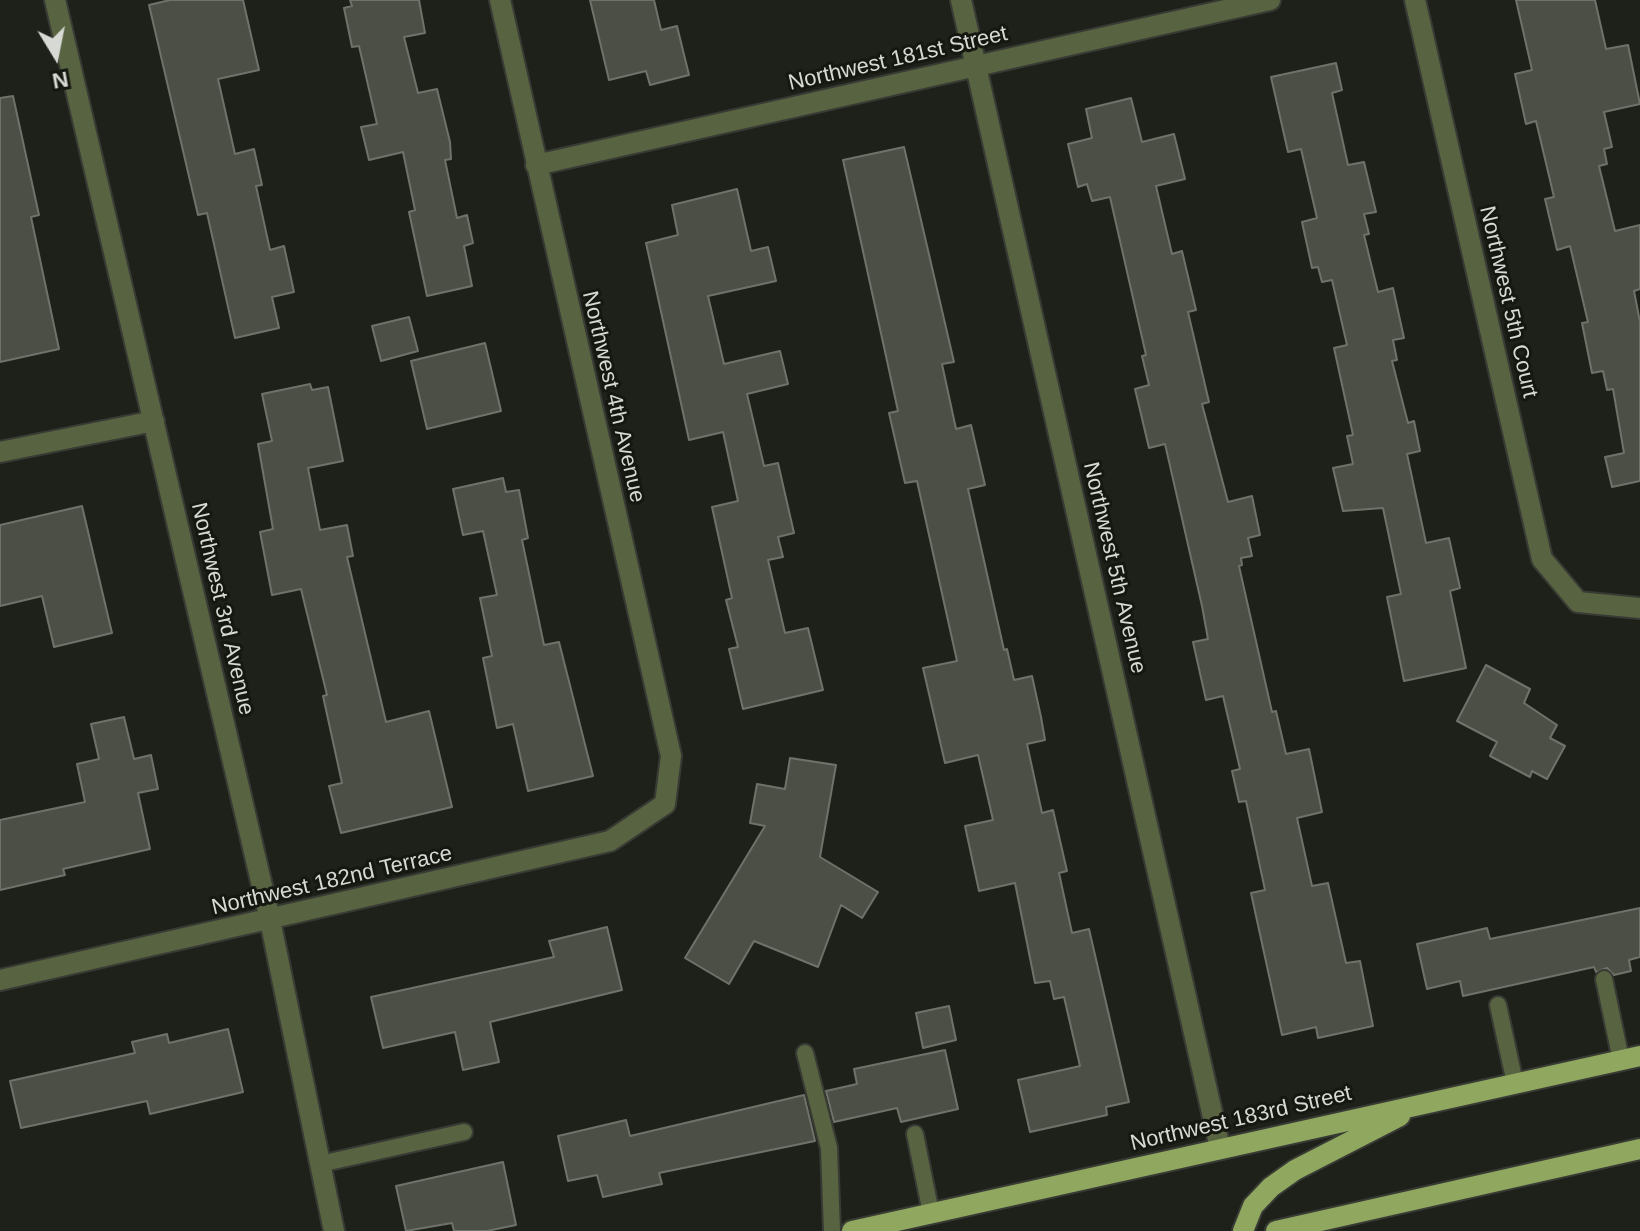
<!DOCTYPE html>
<html>
<head>
<meta charset="utf-8">
<style>
	body { margin:0 }
	#map { position:relative; width:1640px; height:1231px; overflow:hidden; background:#1e211a; font-family:Helvetica,sans-serif }
	canvas { display:block }
	.north { position:absolute; left:16px; top:16px; width:80px; height:80px; -webkit-text-stroke:6px #151811; paint-order:stroke; rotate:170deg; font-size:22px; font-weight:700; line-height:32px; text-align:center; color:#d7d9d4 }
	.north::after { content:''; display:block; margin:auto; width:28px; height:36px; background:#d7d9d4; clip-path:polygon(50% 0,100% 100%,50% 72%,0 100%) }
</style>
</head>
<body>
<div id="map">
<canvas width="1640" height="1231"></canvas>
<div class="north">N</div>
</div>
<script>
const ctx = document.querySelector('canvas').getContext('2d');
ctx.lineJoin = 'round';
function fill(path, color) { ctx.fillStyle = color; ctx.fill(path, 'evenodd'); }
const shape = rows => new Path2D(rows.map(r => 'M' + r).join(''));
function strokePath(path, color, width, dash) { ctx.strokeStyle = color; ctx.lineWidth = width; ctx.lineCap = dash ? 'butt' : 'round'; ctx.setLineDash(dash || []); ctx.stroke(path); }
function drawText(font, color, halo, rows, align = 'center') {
  ctx.font = font + ' Helvetica,sans-serif'; ctx.lineWidth = 6; ctx.setLineDash([]); ctx.textBaseline = 'middle'; ctx.strokeStyle = halo; ctx.fillStyle = color; for (const [text, x, y, turn = 0] of rows) {
    ctx.save(); ctx.translate(x, y); ctx.rotate((+turn || 0) * Math.PI / 180); ctx.textAlign = isNaN(turn) ? turn : align; if (halo) ctx.strokeText(text, 0, 0); ctx.fillText(text, 0, 0); ctx.restore();
  }
}
const building = shape([
	[170,0,243,0,259,70,218,79,235,154,254,149,262,185,256,186,270,250,284,246,294,292,272,297,279,328,235,338,207,213,198,215,149,5,170,0],
	[350,0,419,0,425,33,404,37,418,93,437,89,450,142,451,159,445,160,457,218,467,215,473,243,464,246,472,286,427,296,409,212,415,210,403,152,369,160,361,127,377,124,359,46,352,47,344,8,352,6,350,0],
	[590,0,654,0,661,30,677,26,689,75,650,85,646,71,609,80,590,0],
	[1516,0,1595,0,1606,49,1628,45,1640,104,1604,112,1612,147,1604,149,1607,164,1599,166,1615,231,1640,225,1640,289,1634,291,1640,322,1640,481,1612,487,1605,457,1624,453,1613,389,1607,390,1603,371,1592,373,1582,323,1588,322,1570,246,1557,250,1545,199,1554,197,1536,121,1526,124,1515,74,1532,70,1516,0],
	[1336,63,1342,90,1332,93,1348,165,1364,162,1376,212,1364,214,1369,234,1364,235,1378,292,1393,288,1404,338,1393,340,1397,360,1392,361,1408,423,1414,421,1420,451,1407,454,1426,543,1449,538,1460,588,1450,591,1466,668,1404,681,1387,597,1401,594,1383,508,1343,511,1333,468,1353,464,1347,436,1353,435,1334,348,1347,345,1332,280,1322,282,1318,267,1312,268,1302,222,1317,218,1301,149,1288,152,1271,77,1336,63],
	[13,96,39,215,31,217,59,349,0,362,0,98,13,96],
	[1131,98,1142,142,1174,134,1185,179,1156,186,1172,254,1182,251,1196,310,1188,312,1209,402,1202,404,1228,502,1252,496,1260,535,1248,538,1252,556,1241,558,1242,565,1239,566,1272,712,1276,711,1286,754,1309,749,1322,812,1297,818,1312,886,1328,883,1346,963,1360,961,1373,1026,1318,1038,1316,1027,1282,1035,1251,893,1265,890,1246,801,1239,802,1232,771,1240,769,1223,696,1206,700,1193,642,1208,639,1202,606,1165,444,1149,448,1135,389,1149,385,1142,356,1146,355,1110,197,1092,201,1087,184,1078,187,1068,144,1092,138,1086,109,1131,98],
	[904,147,954,362,942,364,956,429,971,425,985,485,968,489,1004,650,1007,649,1014,680,1032,676,1041,717,1045,740,1027,744,1042,813,1053,810,1067,871,1059,873,1072,933,1089,929,1129,1102,1106,1107,1107,1115,1030,1132,1018,1080,1080,1066,1064,997,1054,999,1050,981,1035,983,1015,883,979,891,965,826,993,820,978,755,945,763,923,668,957,661,917,481,905,483,889,413,898,411,843,160,904,147],
	[737,189,751,251,768,247,776,281,708,296,724,364,780,351,788,384,747,394,764,466,778,463,794,533,778,537,783,557,768,560,785,633,808,628,823,690,743,709,729,649,738,647,726,600,732,598,712,507,738,501,723,432,689,440,646,243,678,235,672,205,737,189],
	[409,317,418,351,381,361,372,326,409,317],
	[485,343,501,411,427,429,411,361,485,343],
	[310,384,312,390,328,387,343,461,308,468,320,530,347,525,353,556,347,557,386,722,429,711,452,807,341,833,329,786,342,783,323,696,327,695,301,589,272,595,260,532,273,529,258,444,272,441,262,394,310,384],
	[503,478,506,492,519,490,528,538,522,540,544,645,559,642,593,776,528,791,513,724,497,728,483,658,492,656,480,598,497,595,483,531,463,535,453,489,503,478],
	[82,506,112,633,54,647,42,596,0,606,0,525,82,506],
	[1486,665,1530,689,1524,703,1557,725,1550,738,1565,746,1547,779,1532,771,1530,777,1490,756,1497,742,1457,721,1486,665],
	[124,717,134,759,151,755,158,789,138,793,150,849,63,869,65,875,0,890,0,820,85,802,77,764,99,759,91,724,124,717],
	[790,758,836,765,820,857,878,892,862,918,841,905,818,967,754,941,729,984,685,958,765,826,750,823,757,784,785,789,790,758],
	[1640,908,1640,957,1629,960,1631,971,1614,975,1607,968,1596,972,1594,967,1463,996,1460,981,1427,989,1417,944,1487,928,1490,939,1640,908],
	[607,927,622,990,490,1022,499,1062,463,1070,455,1032,383,1048,371,997,554,957,549,941,607,927],
	[949,1006,956,1040,923,1048,916,1013,949,1006],
	[228,1029,243,1092,150,1114,147,1101,21,1128,10,1081,135,1053,132,1042,167,1034,169,1043,228,1029],
	[945,1050,958,1109,901,1122,897,1108,834,1122,826,1091,857,1084,854,1069,945,1050],
	[804,1095,815,1141,659,1173,662,1184,603,1197,597,1175,568,1181,558,1136,626,1120,630,1136,804,1095],
	[503,1162,516,1225,487,1231,454,1231,452,1223,406,1231,396,1186,503,1162]
]);
const service = shape([
	[1604,979,1621,1060],
	[1498,1005,1515,1083],
	[805,1053,829,1148,832,1231],
	[915,1134,931,1213],
	[320,1164,464,1132]
]);
const minor = shape([
	[55,0,270,920,334,1231],
	[961,0,1220,1148],
	[1415,0,1542,559,1578,602,1640,608],
	[536,165,1270,0],
	[0,452,154,421],
	[0,980,610,841,665,804,671,756,500,0]
]);
const primary = shape([
	[852,1231,1640,1056],
	[1243,1231,1253,1206,1271,1187,1295,1170,1400,1116],
	[1276,1231,1640,1149]
]);
const streetNames = [
	["Northwest 181st Street",898,59,-13],
	["Northwest 5th Court",1508,302,77],
	["Northwest 4th Avenue",613,397,77],
	["Northwest 5th Avenue",1114,568,77],
	["Northwest 3rd Avenue",222,609,77],
	["Northwest 182nd Terrace",332,881,-13],
	["Northwest 183rd Street",1241,1119,-13]
];
fill(building, '#4c4f46');
strokePath(building, '#6f726a', 2);
strokePath(service, '#383b34', 20);
strokePath(minor, '#383b34', 24);
strokePath(primary, '#383b34', 24);
strokePath(service, '#586341', 16);
strokePath(minor, '#586341', 20);
strokePath(primary, '#90a75f', 20);
drawText('22px', '#d7d9d4', '#151811', streetNames);
</script>
</body>
</html>
